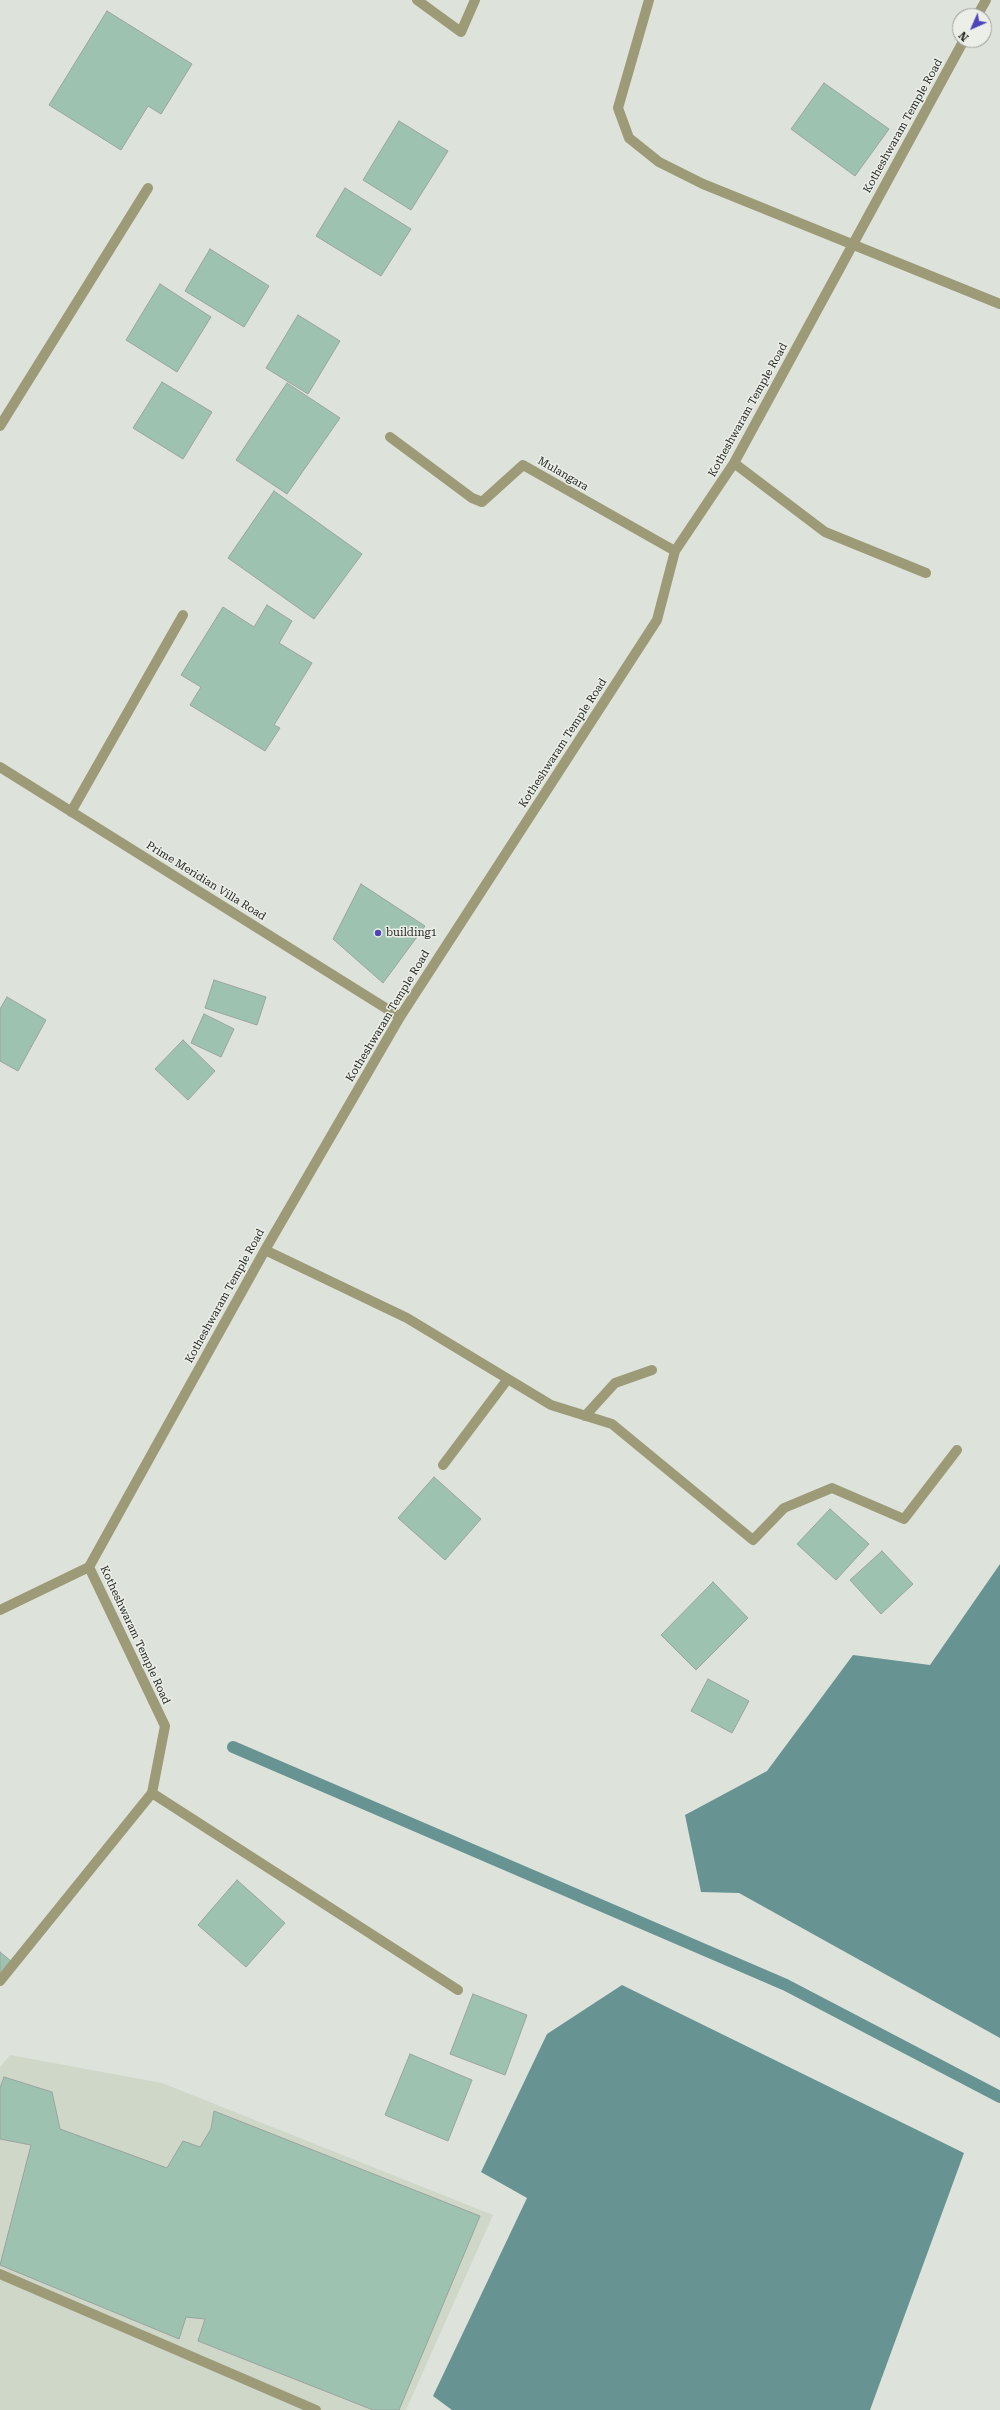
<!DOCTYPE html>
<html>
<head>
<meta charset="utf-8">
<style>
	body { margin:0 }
	#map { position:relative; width:1000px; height:2410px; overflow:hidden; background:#dde2db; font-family:"Roboto Serif",serif }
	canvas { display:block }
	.north { position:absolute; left:952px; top:8px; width:40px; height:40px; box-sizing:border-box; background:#ebefe8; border:1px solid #9c9f9a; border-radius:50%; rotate:225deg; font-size:11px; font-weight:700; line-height:16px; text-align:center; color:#252724 }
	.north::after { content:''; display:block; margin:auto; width:14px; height:18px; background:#4e43ba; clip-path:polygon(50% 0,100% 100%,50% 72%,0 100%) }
</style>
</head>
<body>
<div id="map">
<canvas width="1000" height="2410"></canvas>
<div class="north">N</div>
</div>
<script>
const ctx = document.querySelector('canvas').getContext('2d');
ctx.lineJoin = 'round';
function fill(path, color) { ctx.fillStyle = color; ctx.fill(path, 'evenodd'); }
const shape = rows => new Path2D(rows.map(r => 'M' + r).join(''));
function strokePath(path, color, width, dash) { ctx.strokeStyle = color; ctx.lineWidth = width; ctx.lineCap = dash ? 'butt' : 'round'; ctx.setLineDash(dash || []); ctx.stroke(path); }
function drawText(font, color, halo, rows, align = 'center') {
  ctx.font = font + ' "Roboto Serif",serif'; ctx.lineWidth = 3; ctx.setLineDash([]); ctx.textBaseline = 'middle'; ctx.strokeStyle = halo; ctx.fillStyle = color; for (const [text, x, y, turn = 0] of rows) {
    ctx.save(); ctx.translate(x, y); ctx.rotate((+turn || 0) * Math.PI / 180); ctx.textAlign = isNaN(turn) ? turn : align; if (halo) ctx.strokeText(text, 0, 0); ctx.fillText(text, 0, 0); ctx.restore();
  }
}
const built = shape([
	[10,2055,162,2083,493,2215,406,2410,0,2410,0,2067]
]);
const water = shape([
	[1000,1564,1000,2038,739,1893,701,1892,685,1815,767,1771,853,1655,930,1665],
	[622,1985,964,2153,870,2410,452,2410,433,2396,527,2198,481,2172,547,2034]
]);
const stream = shape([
	[233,1747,786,1985,1000,2097]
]);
const building = shape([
	[107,11,192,64,161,114,148,106,121,150,49,105,107,11],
	[824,83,889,129,855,176,791,129,824,83],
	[399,121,448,151,411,210,363,180,399,121],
	[345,188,411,229,381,276,316,236,345,188],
	[210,249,269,286,244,327,185,291,210,249],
	[160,284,211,317,177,372,126,340,160,284],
	[298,315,340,341,308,394,266,368,298,315],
	[162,382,212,412,183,459,133,428,162,382],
	[287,383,340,418,287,494,236,460,287,383],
	[274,491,362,554,314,619,228,558,274,491],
	[267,605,292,621,279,643,312,663,274,725,280,728,265,751,190,705,201,687,181,675,223,607,254,627,267,605],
	[361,884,425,926,383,983,333,939,361,884],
	[214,980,266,997,257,1025,205,1008,214,980],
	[7,997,46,1020,18,1071,0,1061,0,1009,7,997],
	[204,1014,234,1029,221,1057,191,1043,204,1014],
	[183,1040,215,1071,188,1100,155,1069,183,1040],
	[434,1477,481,1519,445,1560,398,1518,434,1477],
	[830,1509,869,1544,836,1580,797,1544,830,1509],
	[882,1551,913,1584,881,1614,850,1580,882,1551],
	[713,1582,748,1618,696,1670,661,1635,713,1582],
	[708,1679,749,1701,732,1733,691,1711,708,1679],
	[237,1880,285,1923,246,1967,198,1925,237,1880],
	[0,1952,11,1961,0,1976,0,1952],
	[473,1994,527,2015,505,2075,450,2054,473,1994],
	[410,2054,472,2080,448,2141,385,2115,410,2054],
	[4,2077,52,2092,60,2129,167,2168,183,2141,200,2147,211,2129,214,2111,480,2216,399,2410,373,2410,198,2341,205,2319,186,2317,179,2339,0,2265,31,2145,0,2139,0,2088,4,2077]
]);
const minor = shape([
	[417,0,461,32,475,0],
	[649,0,618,108,629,138,659,162,703,184,1000,304],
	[977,16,986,0],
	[0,426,148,188],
	[390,437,472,498,482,502,523,465,675,551],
	[734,463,825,532,926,573],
	[0,767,400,1017],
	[71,812,183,615],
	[265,1250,407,1318,551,1405,612,1424,753,1540,784,1508,832,1488,904,1519,957,1450],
	[585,1416,615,1383,652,1370],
	[443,1465,507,1380],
	[0,1610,89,1567],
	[152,1793,458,1990],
	[0,1981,152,1793,165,1726,89,1567,265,1250,400,1017,657,620,675,551,734,463,964,40],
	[0,2274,316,2410]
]);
const markers = [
	[378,933,4,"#4e43ba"]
];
const streetNames = [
	["Kotheshwaram Temple Road",903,126,-61],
	["Kotheshwaram Temple Road",748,410,-61],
	["Mulangara",563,474,30],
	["Kotheshwaram Temple Road",563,743,-57],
	["Prime Meridian Villa Road",206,881,32],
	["Kotheshwaram Temple Road",388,1016,-59],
	["Kotheshwaram Temple Road",225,1296,-61],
	["Kotheshwaram Temple Road",135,1635,65]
];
const poiNames = [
	["building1",386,933]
];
fill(built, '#cfd7c9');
fill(water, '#679492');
strokePath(stream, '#679492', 12);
fill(building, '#9dc3b0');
strokePath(building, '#9ba39f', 1);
strokePath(minor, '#9d9a77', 10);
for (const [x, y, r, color] of markers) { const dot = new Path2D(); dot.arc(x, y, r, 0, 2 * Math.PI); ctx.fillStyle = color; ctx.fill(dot); strokePath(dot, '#ebefe8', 1.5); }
drawText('11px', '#252724', '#ebefe8', streetNames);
drawText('11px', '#252724', '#ebefe8', poiNames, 'left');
</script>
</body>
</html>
